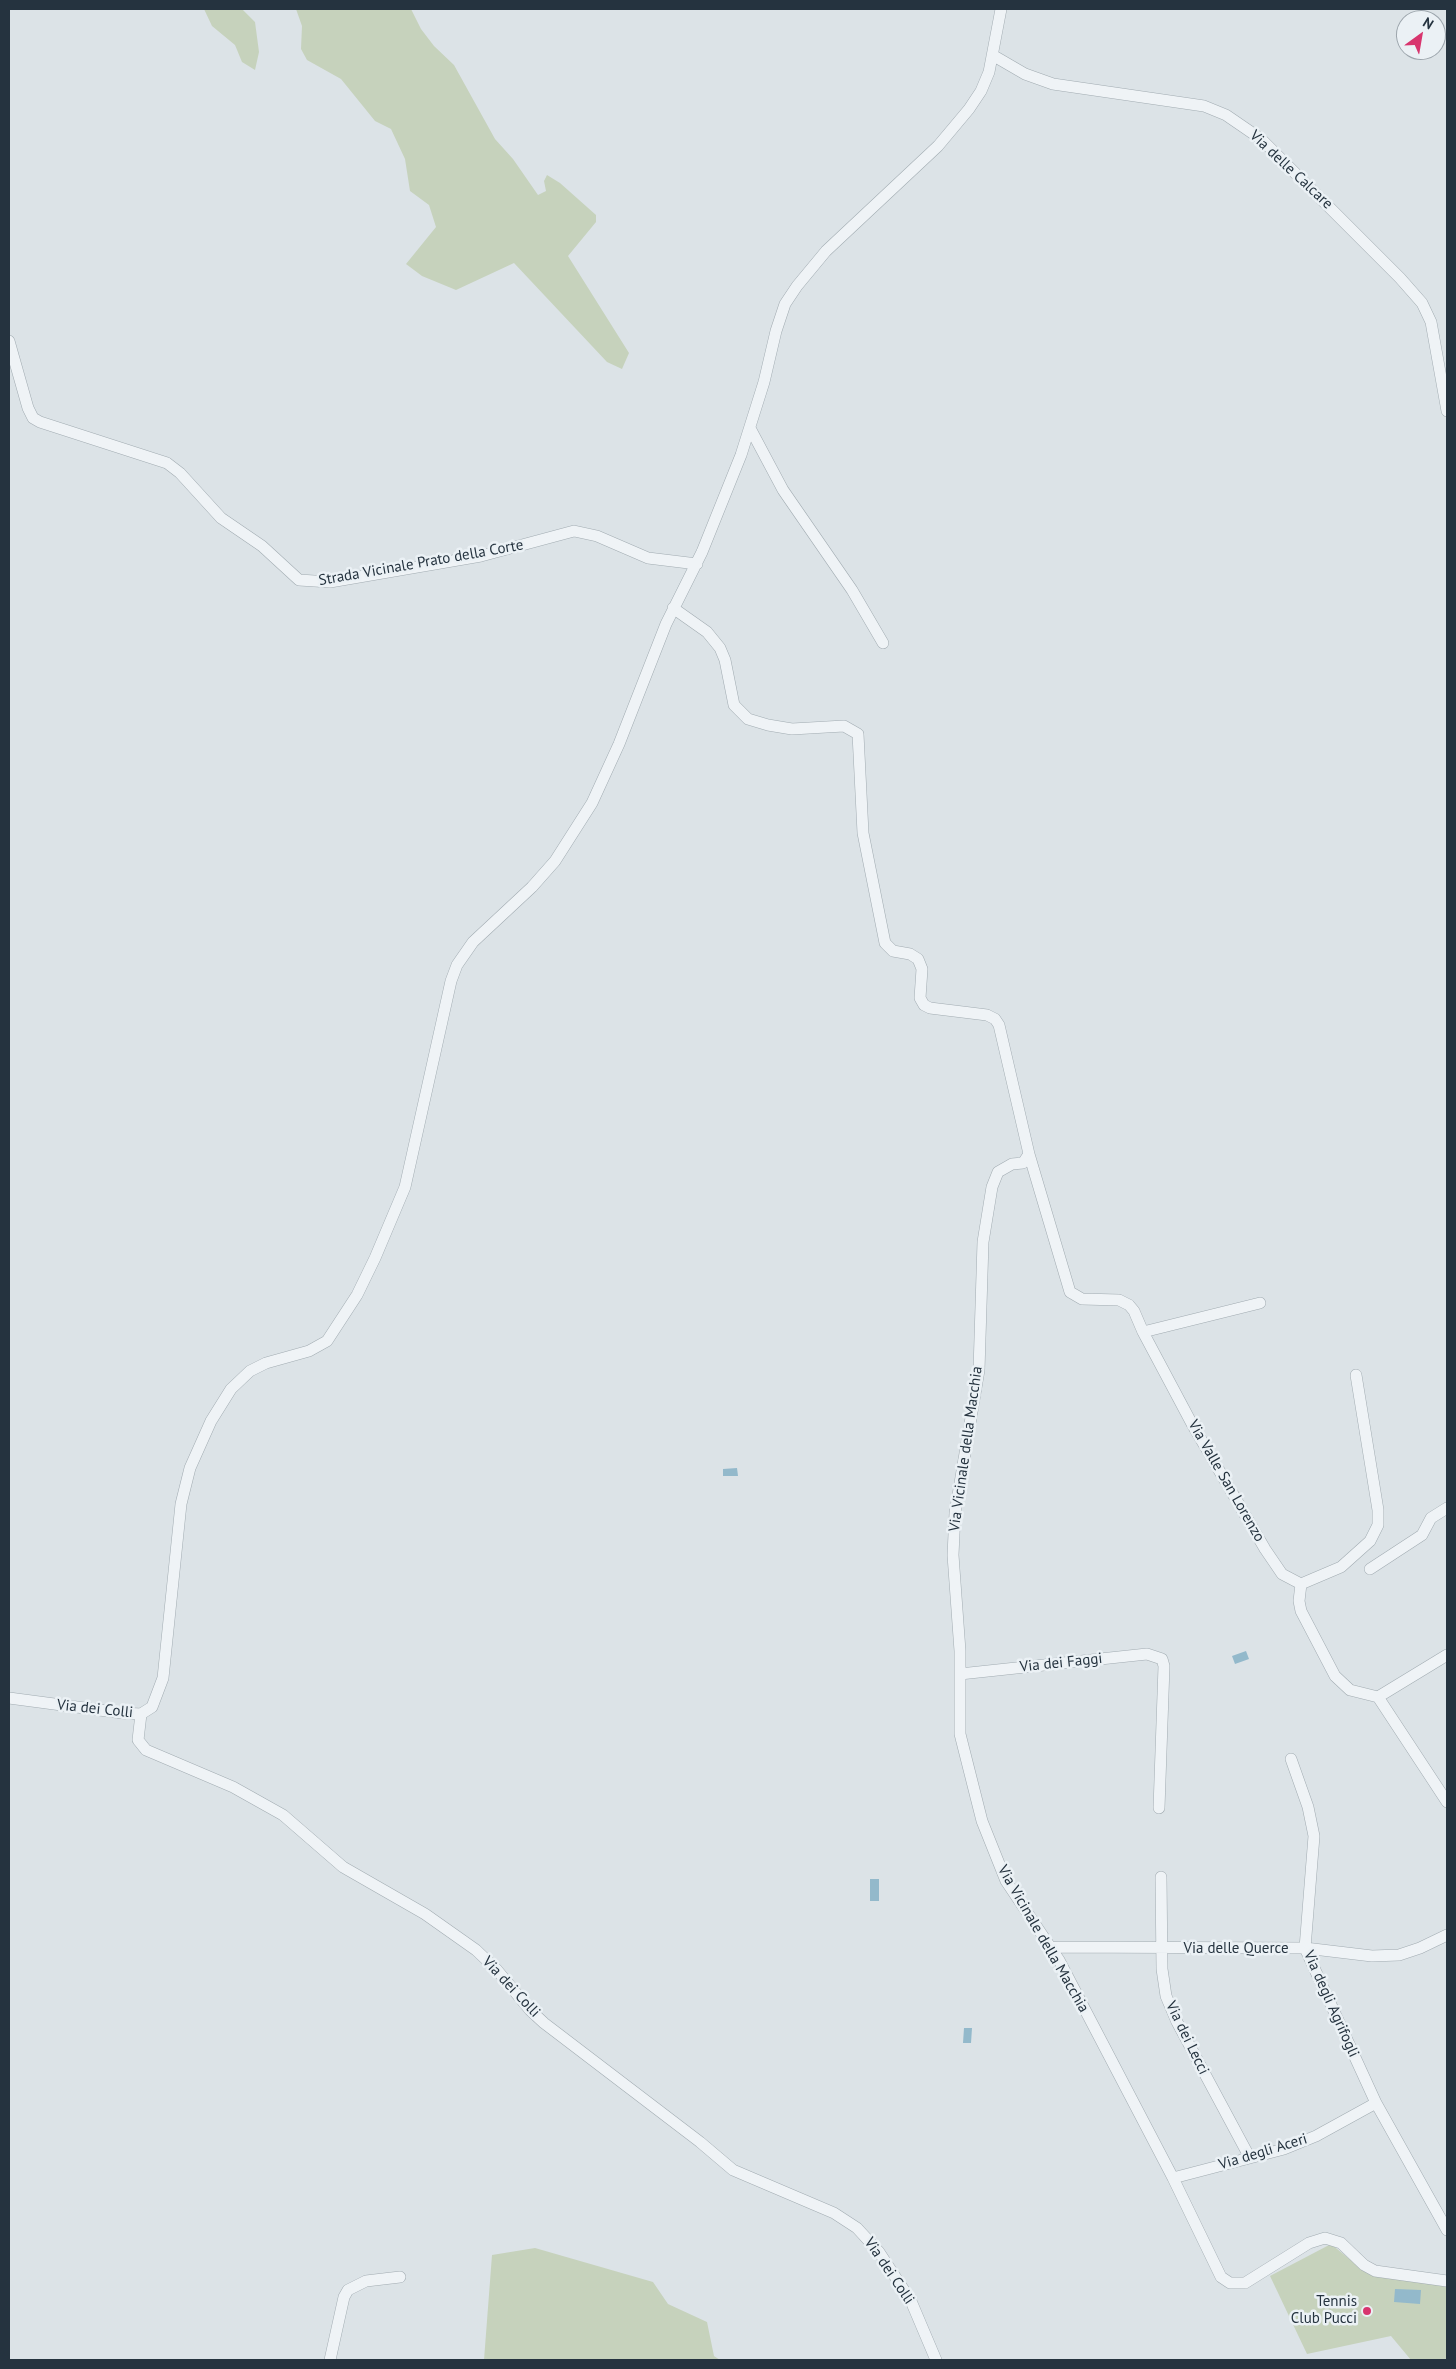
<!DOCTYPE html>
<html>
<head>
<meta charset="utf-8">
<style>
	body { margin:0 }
	#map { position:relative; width:1456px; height:2369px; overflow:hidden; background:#dce3e7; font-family:"PT Sans",sans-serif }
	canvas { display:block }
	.frame { position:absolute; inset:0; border:10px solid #25333f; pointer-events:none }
	.north { position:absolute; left:1396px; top:10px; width:50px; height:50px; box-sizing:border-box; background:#ebf1f5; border:1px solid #9ca5ac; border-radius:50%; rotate:32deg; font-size:14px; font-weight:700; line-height:20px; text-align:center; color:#25333f }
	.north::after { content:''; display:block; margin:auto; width:18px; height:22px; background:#d8356e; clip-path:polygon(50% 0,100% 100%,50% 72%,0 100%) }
</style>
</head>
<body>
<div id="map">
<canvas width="1456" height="2369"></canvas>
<div class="frame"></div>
<div class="north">N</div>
</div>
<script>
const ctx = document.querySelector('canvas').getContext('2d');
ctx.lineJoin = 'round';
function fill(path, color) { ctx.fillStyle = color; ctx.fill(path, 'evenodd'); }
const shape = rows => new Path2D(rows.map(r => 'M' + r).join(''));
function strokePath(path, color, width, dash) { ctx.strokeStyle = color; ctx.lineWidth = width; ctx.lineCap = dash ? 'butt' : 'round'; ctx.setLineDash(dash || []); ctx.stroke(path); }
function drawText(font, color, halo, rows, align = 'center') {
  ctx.font = font + ' "PT Sans",sans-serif'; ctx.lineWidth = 5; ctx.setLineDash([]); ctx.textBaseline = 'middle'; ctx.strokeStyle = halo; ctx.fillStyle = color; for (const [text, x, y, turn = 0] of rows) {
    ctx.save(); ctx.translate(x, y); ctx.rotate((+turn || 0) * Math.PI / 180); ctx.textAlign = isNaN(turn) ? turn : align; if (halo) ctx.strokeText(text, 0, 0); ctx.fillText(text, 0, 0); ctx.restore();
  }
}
const green = shape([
	[204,9,242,9,255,22,259,52,255,70,242,62,235,45,212,26],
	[296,9,411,9,421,29,434,46,454,65,495,139,513,159,538,195,546,191,544,181,547,175,560,183,596,215,596,222,568,256,629,353,622,369,607,362,514,263,456,290,422,276,406,264,436,227,429,205,410,191,405,159,391,129,375,121,341,79,307,60,301,49,302,26],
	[1331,2244,1358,2266,1447,2287,1447,2360,1411,2360,1391,2336,1307,2354,1270,2276],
	[535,2248,653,2282,668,2304,707,2322,714,2356,720,2360,484,2360,492,2255]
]);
const water = shape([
	[737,1468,738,1476,723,1476,723,1469],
	[1246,1651,1249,1659,1235,1664,1232,1656],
	[870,1879,879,1879,879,1901,870,1901],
	[964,2028,972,2028,971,2043,963,2043],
	[1395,2289,1421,2290,1420,2304,1394,2302]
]);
const street = shape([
	[994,56,1025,74,1053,84,1204,106,1226,115,1261,139,1400,278,1422,303,1431,322,1447,411],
	[9,341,28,408,33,418,40,422,167,463,180,473,221,518,262,546,299,580,330,582,481,556,574,531,597,536,648,558,697,564],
	[750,428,783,490,852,590,883,643],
	[673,608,707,632,720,648,725,660,734,705,748,719,768,725,792,729,844,726,858,734,863,833,885,943,893,951,910,954,918,959,922,969,920,998,924,1005,930,1008,987,1015,995,1019,999,1025,1029,1154,1023,1163,1012,1164,998,1172,992,1187,983,1242,979,1370,955,1513,953,1555,960,1651,960,1734,982,1821,1006,1881,1059,1960,1173,2178,1221,2277,1230,2283,1245,2283,1309,2243,1325,2238,1341,2243,1364,2265,1375,2271,1447,2281],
	[1029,1154,1070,1292,1082,1299,1119,1300,1129,1305,1134,1311,1143,1332,1192,1424,1265,1549,1282,1574,1301,1584,1299,1601,1301,1611,1335,1676,1350,1690,1378,1697,1447,1802],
	[1143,1332,1260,1303],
	[1370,1569,1422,1535,1431,1518,1447,1508],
	[1301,1584,1341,1567,1370,1541,1378,1525,1378,1510,1356,1375],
	[960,1674,1147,1654,1162,1659,1164,1666,1159,1808],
	[1378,1697,1447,1655],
	[9,1698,122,1713,141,1714,152,1707,163,1678,181,1504,190,1468,211,1421,231,1389,250,1371,266,1363,309,1351,327,1341,357,1295,375,1258,405,1187,451,981,457,965,473,942,532,887,555,861,592,803,619,744,666,624,702,552,741,455,764,382,776,331,785,304,797,286,826,251,938,146,969,109,981,91,989,72,1001,9],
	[141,1714,138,1740,146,1750,233,1787,283,1815,343,1867,425,1914,476,1950,497,1970,530,2010,544,2023,700,2142,733,2170,834,2213,857,2228,879,2252,911,2301,936,2360],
	[1291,1759,1308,1807,1314,1836,1305,1948,1376,2103,1447,2230],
	[1161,1877,1162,1969,1166,1996,1177,2022,1250,2158],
	[1049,1947,1305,1948,1372,1956,1399,1955,1420,1948,1447,1935],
	[1173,2178,1284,2149,1316,2136,1376,2103],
	[330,2360,344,2297,348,2290,366,2281,400,2277]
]);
const markers = [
	[1367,2311,5,"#d8356e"]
];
const streetNames = [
	["Via delle Calcare",1291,170,43],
	["Strada Vicinale Prato della Corte",421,563,-10],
	["Via Vicinale della Macchia",966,1449,-82],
	["Via Valle San Lorenzo",1226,1481,60],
	["Via dei Faggi",1061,1663,-6],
	["Via dei Colli",95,1709,6],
	["Via Vicinale della Macchia",1043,1939,60],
	["Via delle Querce",1236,1949],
	["Via dei Colli",511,1987,47],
	["Via degli Agrifogli",1331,2004,66],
	["Via dei Lecci",1187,2038,64],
	["Via degli Aceri",1263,2152,-17],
	["Via dei Colli",889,2271,56]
];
const poiNames = [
	["Tennis",1357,2302],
	["Club Pucci",1357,2319]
];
fill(green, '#c6d2bc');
fill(water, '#93b9cb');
strokePath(street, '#a1abb1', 12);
strokePath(street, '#eff3f6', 11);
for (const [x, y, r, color] of markers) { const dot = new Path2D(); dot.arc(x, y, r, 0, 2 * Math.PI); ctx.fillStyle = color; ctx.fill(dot); strokePath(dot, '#ebf1f5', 2); }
drawText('15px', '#25333f', '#ebf1f5', streetNames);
drawText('15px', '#25333f', '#ebf1f5', poiNames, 'right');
</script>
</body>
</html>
